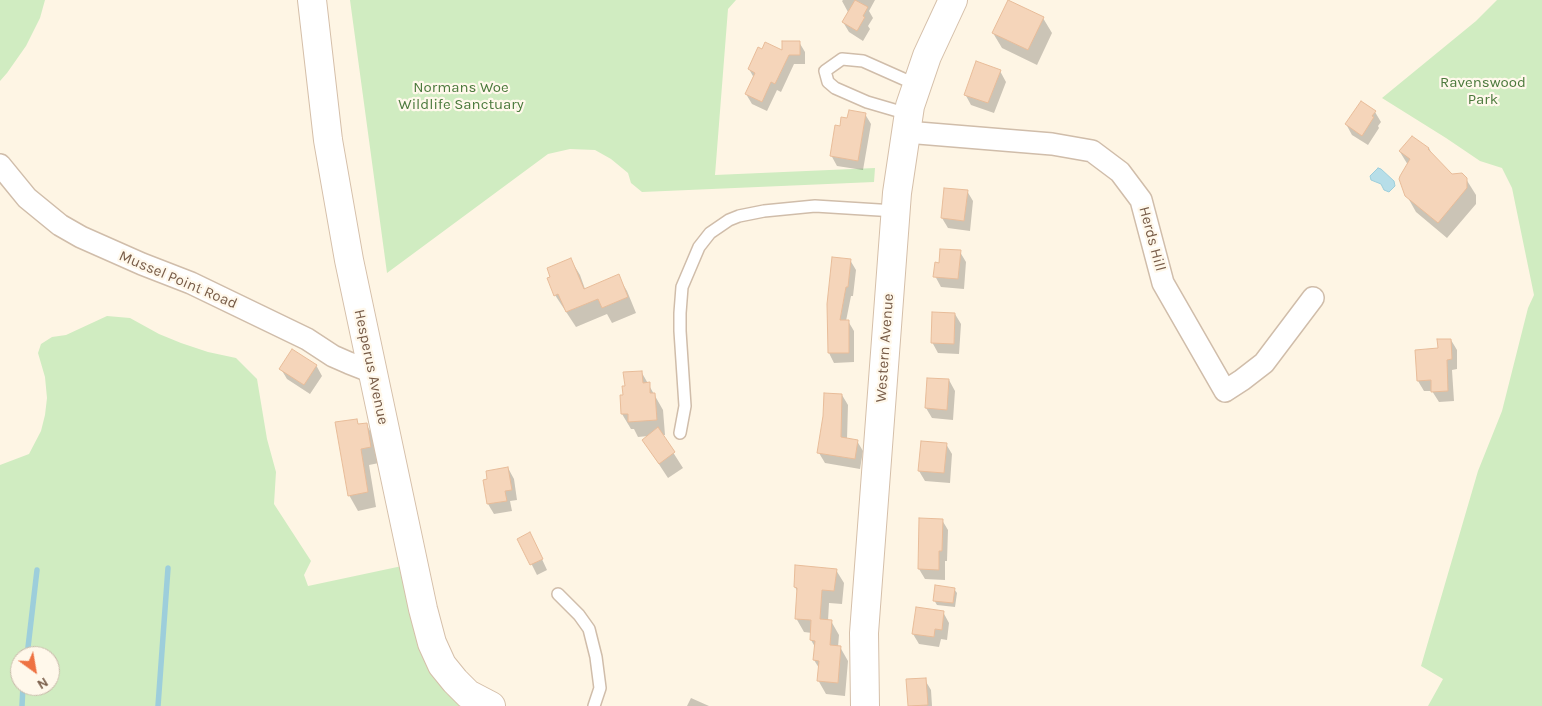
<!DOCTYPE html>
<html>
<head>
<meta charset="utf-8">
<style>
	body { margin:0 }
	#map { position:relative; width:1542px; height:706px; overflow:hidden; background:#fef5e4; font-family:Karla,sans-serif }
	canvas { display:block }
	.north { position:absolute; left:10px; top:646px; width:50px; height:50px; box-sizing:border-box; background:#fff8eb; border:1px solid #c9baaa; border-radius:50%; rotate:148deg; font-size:14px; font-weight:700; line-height:20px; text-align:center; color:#785c48 }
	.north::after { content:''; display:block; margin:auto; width:18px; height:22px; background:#ee7242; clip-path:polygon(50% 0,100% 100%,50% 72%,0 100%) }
</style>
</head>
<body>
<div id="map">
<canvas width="1542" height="706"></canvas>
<div class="north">N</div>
</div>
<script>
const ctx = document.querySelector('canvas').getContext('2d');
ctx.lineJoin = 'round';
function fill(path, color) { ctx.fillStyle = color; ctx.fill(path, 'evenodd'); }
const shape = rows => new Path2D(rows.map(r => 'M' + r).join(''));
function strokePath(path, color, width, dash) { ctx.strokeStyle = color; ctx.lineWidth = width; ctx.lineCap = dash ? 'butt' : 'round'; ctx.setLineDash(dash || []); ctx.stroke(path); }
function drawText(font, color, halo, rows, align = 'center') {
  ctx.font = font + ' Karla,sans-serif'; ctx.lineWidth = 4.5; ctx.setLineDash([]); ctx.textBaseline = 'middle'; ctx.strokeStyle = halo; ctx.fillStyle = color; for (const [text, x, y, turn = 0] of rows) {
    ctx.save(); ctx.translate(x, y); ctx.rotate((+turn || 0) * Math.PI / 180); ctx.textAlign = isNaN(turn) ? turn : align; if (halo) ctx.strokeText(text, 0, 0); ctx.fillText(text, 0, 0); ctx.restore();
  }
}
const green = shape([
	[0,0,45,0,40,18,26,46,7,73,0,81],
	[350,0,736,0,728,9,715,175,875,168,874,182,642,192,631,183,628,173,611,159,595,150,570,149,548,154,387,273],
	[1497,0,1542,0,1542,706,1428,706,1443,679,1421,666,1478,471,1502,411,1528,308,1534,295,1512,188,1502,168,1480,161,1446,138,1382,98,1476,21],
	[107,316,130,318,159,334,181,343,208,352,236,358,257,379,267,439,276,472,274,504,311,561,304,575,308,586,402,566,423,656,434,676,447,693,460,706,0,706,0,465,29,454,41,431,45,415,47,398,45,377,38,353,41,344,52,337,66,335],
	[20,656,50,656,50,686,20,686]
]);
const water = shape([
	[1378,168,1381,169,1394,181,1395,186,1389,192,1384,190,1381,184,1371,180,1370,176,1378,168]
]);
const shadow = shape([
	[843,0,875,0,869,11,873,18,868,26,870,29,863,41,849,32,843,22,848,12,842,1],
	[1043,18,1052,33,1037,65,1002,48,993,33],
	[799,42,805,52,805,64,794,64,781,92,777,90,767,111,752,104,746,94,754,78,749,69],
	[1000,71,1006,82,994,113,971,105,965,94],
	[1375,112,1381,122,1378,126,1379,128,1368,145,1352,135,1346,124],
	[865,114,871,124,863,170,837,166,831,155,841,128],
	[1429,148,1433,156,1452,175,1466,179,1476,195,1476,204,1447,238,1416,212,1407,196,1408,165,1400,152],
	[967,191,973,201,970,231,948,228,942,218],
	[960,252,966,262,964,289,941,287,935,276,940,264],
	[571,260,580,275,585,289,618,276,627,291,636,313,612,323,607,314,576,327,555,295,549,279],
	[850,260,856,270,853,296,851,296,846,321,848,321,854,331,854,362,834,363,829,353],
	[955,314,961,324,959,354,938,353,932,342],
	[1451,340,1457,350,1457,369,1452,370,1454,401,1439,402,1432,391,1424,391,1418,381,1439,349],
	[316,365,322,376,310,394,287,379,281,369],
	[642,373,663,410,665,435,662,435,683,468,668,478,643,440,648,436,638,437,634,429,631,429,622,414,626,387],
	[949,380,955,391,953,420,932,418,926,408],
	[842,395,848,405,847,439,857,441,863,451,860,469,825,463,819,453],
	[356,420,359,425,366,424,375,439,379,463,369,465,376,507,358,511,349,495],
	[946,444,952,454,950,483,925,481,919,471],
	[508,468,514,479,517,500,510,501,512,511,494,514,488,504,484,481],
	[921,520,942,520,948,530,947,561,945,561,945,580,925,579,919,569],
	[519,539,535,544,547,570,537,575],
	[836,570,844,583,842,604,829,603,828,621,831,621,839,635,838,647,840,647,848,661,845,696,826,694,818,680,819,668,814,660,815,647,811,640,812,633,804,632,796,618,798,593,795,587],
	[954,589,957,593,955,607,937,605,934,600],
	[943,612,949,623,947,640,941,639,939,647,919,644,913,634],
	[925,680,931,690,932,706,909,706,907,681],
	[691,698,709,706,687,706]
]);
const stream = shape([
	[27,656,37,570],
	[22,706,23,686],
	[158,706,168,568]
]);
const building = shape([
	[855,0,868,7,863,16,865,17,857,31,842,22,855,0],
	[1008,0,1044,17,1028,50,992,33,1008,0],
	[782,41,800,41,800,55,789,55,775,84,771,82,762,102,745,94,755,73,748,69,758,47,762,49,765,42,782,50,782,41],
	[976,61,1001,70,988,103,964,95,976,61],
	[1361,101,1376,111,1372,116,1374,117,1362,136,1345,124,1361,101],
	[849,110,866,113,858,161,830,156,835,125,840,126,841,117,847,118,849,110],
	[1412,136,1429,148,1428,149,1452,174,1462,173,1467,178,1467,188,1438,223,1405,196,1399,179,1400,176,1410,159,1399,151,1412,136],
	[944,188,968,190,964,221,941,218,944,188],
	[940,249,961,250,958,279,933,277,935,262,939,263,940,249],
	[832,257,851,259,848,287,846,287,840,320,849,320,849,353,828,353,827,304,832,257],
	[571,258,584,289,619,274,628,297,602,308,598,299,566,312,558,294,554,296,547,278,550,277,547,268,571,258],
	[932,312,955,313,954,344,931,343,932,312],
	[1437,339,1451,339,1452,359,1447,360,1448,391,1431,392,1431,380,1417,381,1415,350,1438,348,1437,339],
	[292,349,317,365,304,385,279,369,292,349],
	[642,371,643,383,650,382,650,393,655,393,657,420,628,422,628,414,621,414,620,395,623,395,622,386,625,386,623,372,642,371],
	[927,378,949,379,947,410,925,408,927,378],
	[824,393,842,394,841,437,858,440,855,459,817,453,823,416,824,393],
	[357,419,358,424,367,423,371,447,361,449,368,492,348,496,335,422,357,419],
	[658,427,675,452,659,464,642,440,658,427],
	[921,441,947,443,944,473,918,471,921,441],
	[508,467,512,490,505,491,507,501,487,504,483,480,487,479,486,471,508,467],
	[919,518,943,519,942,551,939,551,939,570,918,569,919,518],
	[530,532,543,559,530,565,517,539,530,532],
	[795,565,837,569,834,591,822,590,820,619,832,620,830,645,841,646,838,683,817,681,819,661,813,660,815,641,810,640,811,620,795,619,797,588,794,587,795,565],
	[935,585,955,588,953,603,933,601,935,585],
	[916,607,944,611,942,630,935,629,934,637,912,634,916,607],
	[926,678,928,705,908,706,906,679,926,678]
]);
const lane = shape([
	[908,114,867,102,835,88,828,82,825,71,842,59,863,61,917,85],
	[680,433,685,406,680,331,680,313,682,287,699,247,710,233,729,220,739,216,764,211,815,206,895,211],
	[558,594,579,615,589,629,596,657,600,688,594,706]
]);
const street = shape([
	[906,132,1052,144,1092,151,1120,172,1141,200,1163,283,1225,391,1242,380,1264,363,1313,298],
	[0,165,27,198,60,225,81,237,142,264,191,283,307,339,333,356,349,363,372,372]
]);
const secondary = shape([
	[312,0,328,140,349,260,423,609,432,643,442,665,455,681,468,694,491,706],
	[865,706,864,633,897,193,910,106,927,56,953,0]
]);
const parkNames = [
	["Ravenswood",1483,83],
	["Park",1483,100],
	["Normans Woe",461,88],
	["Wildlife Sanctuary",461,105]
];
const streetNames = [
	["Herds Hill",1152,239,75],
	["Mussel Point Road",178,280,23],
	["Western Avenue",885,348,-86],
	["Hesperus Avenue",371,367,78]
];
fill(green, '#d0ecc1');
fill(water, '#b7dee8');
strokePath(water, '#9dcedb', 1);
fill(shadow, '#0003');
strokePath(stream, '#9dcedb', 5.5);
fill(building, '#f5d5ba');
strokePath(building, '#e8bc99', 1);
strokePath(lane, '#d0bdaa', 14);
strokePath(street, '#d0bdaa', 24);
strokePath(secondary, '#d5bfa9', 30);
strokePath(lane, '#fff', 11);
strokePath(street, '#fff', 21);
strokePath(secondary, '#fff', 28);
drawText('15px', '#4b793c', '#fff8eb', parkNames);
drawText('15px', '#785c48', '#fff8eb', streetNames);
</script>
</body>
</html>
